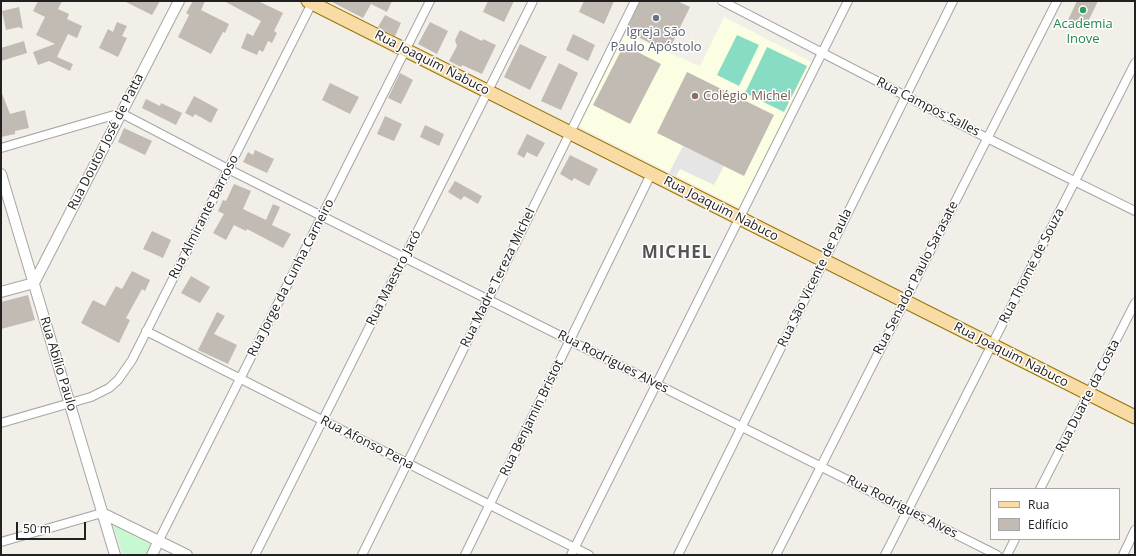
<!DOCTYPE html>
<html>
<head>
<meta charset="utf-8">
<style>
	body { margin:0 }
	#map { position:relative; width:1136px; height:556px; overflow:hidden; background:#f1efe8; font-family:"Open Sans",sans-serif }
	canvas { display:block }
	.frame { position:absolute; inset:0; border:2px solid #212121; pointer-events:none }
	.legend { position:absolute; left:990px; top:488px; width:130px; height:52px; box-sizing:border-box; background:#fff; border:1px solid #a6a6a6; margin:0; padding:5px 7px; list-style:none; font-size:12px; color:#212121 }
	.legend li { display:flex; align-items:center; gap:8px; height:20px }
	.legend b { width:20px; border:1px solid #a6a6a6 }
	.scale { position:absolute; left:16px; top:522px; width:70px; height:18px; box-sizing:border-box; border:2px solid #212121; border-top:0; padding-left:5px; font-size:12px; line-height:14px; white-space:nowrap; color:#212121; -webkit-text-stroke:3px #fff; paint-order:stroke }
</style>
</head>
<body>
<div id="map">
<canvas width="1136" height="556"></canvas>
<div class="frame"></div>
<ul class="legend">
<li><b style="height:5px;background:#f9dca5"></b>Rua</li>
<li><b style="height:11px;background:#c1bbb4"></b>Edifício</li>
</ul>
<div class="scale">50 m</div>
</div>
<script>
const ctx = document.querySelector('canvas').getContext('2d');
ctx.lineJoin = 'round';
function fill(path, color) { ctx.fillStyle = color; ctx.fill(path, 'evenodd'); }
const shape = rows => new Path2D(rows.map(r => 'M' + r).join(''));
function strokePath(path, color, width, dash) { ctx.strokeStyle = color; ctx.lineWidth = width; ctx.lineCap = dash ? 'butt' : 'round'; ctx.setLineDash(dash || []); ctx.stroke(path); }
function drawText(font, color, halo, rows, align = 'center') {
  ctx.font = font + ' "Open Sans",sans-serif'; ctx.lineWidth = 3; ctx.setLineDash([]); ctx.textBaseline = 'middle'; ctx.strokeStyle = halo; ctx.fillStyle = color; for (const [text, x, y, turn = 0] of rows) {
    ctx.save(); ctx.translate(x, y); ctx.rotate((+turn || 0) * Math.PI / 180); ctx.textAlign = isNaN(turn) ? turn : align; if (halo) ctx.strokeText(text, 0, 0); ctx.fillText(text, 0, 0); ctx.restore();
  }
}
const education = shape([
	[724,17,813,63,742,209,578,126,625,34,700,66]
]);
const park = shape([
	[113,525,154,546,149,555,123,555]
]);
const pitch = shape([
	[737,35,759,45,739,86,717,75],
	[767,47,807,66,784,112,745,93]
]);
const parking = shape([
	[683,146,724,166,714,185,680,169,676,176,669,173]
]);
const building = shape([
	[38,1,62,1,58,9,69,14,67,19,82,26,77,38,68,34,57,57,73,64,70,71,49,61,38,65,33,52,55,44,36,35,45,17,33,11],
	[124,1,160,1,152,15],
	[193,1,205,1,201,10,229,24,225,33,223,32,211,54,178,37,189,15,186,13],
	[224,1,258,1,283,13,274,31,277,33,272,43,268,41,263,52,259,50,257,55,241,48,247,33,253,36,261,21],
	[330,1,392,1,387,12,371,4,363,18],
	[488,1,514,1,504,22,483,12],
	[584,1,614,1,604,24,579,12],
	[640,1,677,1,690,7,668,52,626,31],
	[1077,1,1098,1,1085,28,1068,20],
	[19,7,23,29,19,27,6,30,2,11],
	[385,15,401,23,395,36,378,27],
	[117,22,127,26,122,36,127,38,118,57,99,48,108,29,113,32],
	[430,22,448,31,437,54,418,44],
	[460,30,482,41,483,39,496,45,482,74,462,65,461,67,449,61,457,46,455,40],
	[573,34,595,45,588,61,566,50],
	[24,41,27,53,1,61,1,48],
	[520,44,545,56,547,56,530,90,504,77],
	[624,45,661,64,630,124,593,105],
	[559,63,578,73,561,110,541,101],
	[687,72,774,115,744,176,657,133],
	[400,73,413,80,401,104,388,98],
	[330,83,359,97,350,114,322,100],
	[1,91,10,114,25,110,29,128,15,131,15,134,1,137],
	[194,96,218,109,211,123,195,114,193,117,185,113],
	[146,99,160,106,161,103,182,113,176,125,142,108],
	[385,116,402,124,394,141,377,134],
	[425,125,444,134,439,146,420,137],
	[124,128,152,141,145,155,118,142],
	[527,134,545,143,537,157,527,152,524,158,517,154],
	[255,150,274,159,267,173,243,162,248,152,253,155],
	[570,155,598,169,589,186,574,178,572,181,560,174],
	[455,181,482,196,478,204,464,196,461,200,448,192],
	[234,184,251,191,243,209,266,220,273,204,280,207,272,225,291,234,283,248,247,229,246,231,234,225,226,240,213,233,224,214,218,211,223,200,226,201],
	[152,231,171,240,163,258,143,249],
	[132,271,150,280,145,291,142,289,126,318,130,320,119,343,81,323,93,300,105,306,116,286,122,289],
	[191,276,210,287,200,303,181,293],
	[28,295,35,320,1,329,1,302],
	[217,312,225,316,214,334,237,345,228,364,198,350]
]);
const minor = shape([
	[722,1,987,138,1135,211],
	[1,148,121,113,228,169,997,555],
	[146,331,589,555],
	[1,423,91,397,109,388,118,380,132,360,312,3],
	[1040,489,1135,303],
	[159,540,430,1],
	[1,542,102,513],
	[255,555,533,1],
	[362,555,635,1],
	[465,555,651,174],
	[571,555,848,1],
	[678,555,953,1],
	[776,555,1057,1],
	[885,555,1135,63],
	[1007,555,1015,539],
	[1123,555,1135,530]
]);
const tertiary = shape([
	[1,174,115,555],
	[1,292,34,283,179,1],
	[102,513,187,555],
	[152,555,159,540]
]);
const primary = shape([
	[308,1,1135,417]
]);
const markers = [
	[1083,10,4,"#2e9e5b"],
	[656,18,4,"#6b7280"],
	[695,96,4,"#8d6e63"]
];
const leisureNames = [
	["Academia",1083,24],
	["Inove",1083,39]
];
const worshipNames = [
	["Igreja São",656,32],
	["Paulo Apóstolo",656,47]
];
const streetNames = [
	["Rua Joaquim Nabuco",432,63,27],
	["Rua Campos Salles",928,107,27],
	["Rua Doutor José de Patta",106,142,-63],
	["Rua Joaquim Nabuco",721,209,27],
	["Rua Almirante Barroso",204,217,-63],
	["Rua Thomé de Souza",1032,266,-63],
	["Rua Jorge da Cunha Carneiro",291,278,-63],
	["Rua Maestro Jacó",394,278,-63],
	["Rua Madre Tereza Michel",498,278,-64],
	["Rua São Vicente de Paula",815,278,-64],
	["Rua Senador Paulo Sarasate",916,278,-63],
	["Rua Joaquim Nabuco",1011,355,27],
	["Rua Rodrigues Alves",613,362,27],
	["Rua Abílio Paulo",58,364,73],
	["Rua Duarte da Costa",1088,396,-63],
	["Rua Benjamin Bristot",532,418,-64],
	["Rua Afonso Pena",367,443,27],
	["Rua Rodrigues Alves",902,507,27]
];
const educationNames = [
	["Colégio Michel",703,96]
];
const districtNames = [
	["MICHEL",677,253]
];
fill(education, '#fbfee3');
fill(park, '#c8f8d0');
fill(pitch, '#89dcc4');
fill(parking, '#e5e5e5');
fill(building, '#c1bbb4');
strokePath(minor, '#a5a5a5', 10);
strokePath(tertiary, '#a5a5a5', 12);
strokePath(primary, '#987506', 15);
strokePath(minor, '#fff', 8);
strokePath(tertiary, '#fff', 10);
strokePath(primary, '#f9dca5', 13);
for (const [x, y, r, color] of markers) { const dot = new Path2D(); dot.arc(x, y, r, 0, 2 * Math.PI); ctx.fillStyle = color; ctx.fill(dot); strokePath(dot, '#fff', 1.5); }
drawText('13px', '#27864d', '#fff', leisureNames);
drawText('13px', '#5b616d', '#fff', worshipNames);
drawText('13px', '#212121', '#fff', streetNames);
drawText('13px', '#785e54', '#fff', educationNames, 'left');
ctx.letterSpacing = '1px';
drawText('bold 17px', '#545454', '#fff', districtNames);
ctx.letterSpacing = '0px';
</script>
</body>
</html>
